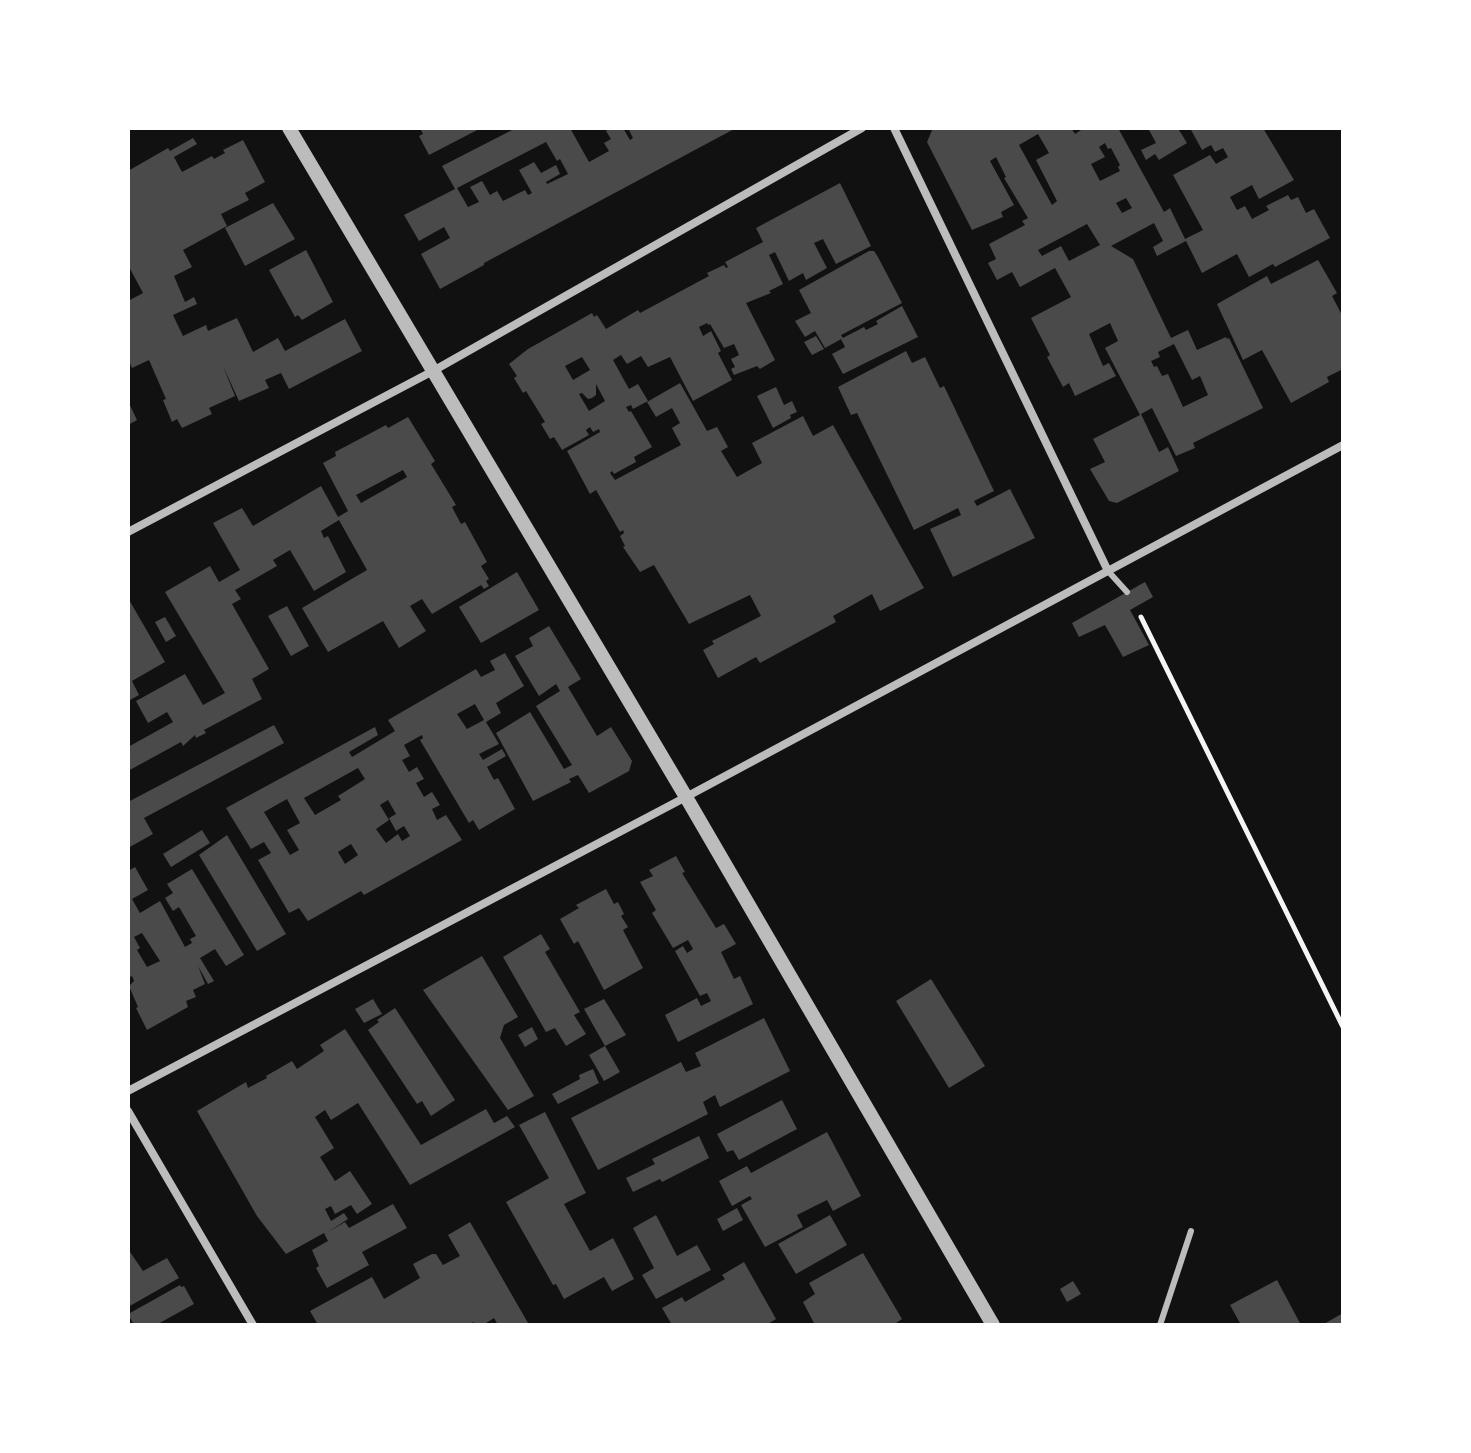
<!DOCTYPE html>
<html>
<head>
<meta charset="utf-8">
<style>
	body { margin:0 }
	#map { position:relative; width:1471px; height:1453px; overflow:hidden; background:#111; font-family:Bitter,serif }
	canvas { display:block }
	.frame { position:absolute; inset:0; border:130px solid #fff; pointer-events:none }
</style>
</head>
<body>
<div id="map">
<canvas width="1471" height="1453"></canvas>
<div class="frame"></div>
</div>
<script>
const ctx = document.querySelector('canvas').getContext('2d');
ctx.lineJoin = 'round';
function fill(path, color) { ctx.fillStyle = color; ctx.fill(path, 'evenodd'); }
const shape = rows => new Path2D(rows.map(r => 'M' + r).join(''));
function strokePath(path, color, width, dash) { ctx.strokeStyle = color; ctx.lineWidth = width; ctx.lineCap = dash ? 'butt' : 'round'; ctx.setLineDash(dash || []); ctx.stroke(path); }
const building = shape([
	[420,128,481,128,429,155,419,136,423,134],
	[516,128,570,128,589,162,609,151,604,143,611,139,606,131,610,128,623,128,630,140,633,138,628,128,736,128,484,263,484,265,440,289,421,254,450,238,444,227,419,241,404,215,455,189,442,166],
	[546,142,557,161,560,159,568,174,547,184,546,182,560,174,556,165,541,173,534,162,519,170,532,193,528,195,525,190,503,201,497,191,490,195,482,181,470,187,479,202,468,207,457,188],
	[933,128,972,128,973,130,978,128,1071,128,1075,134,1084,128,1118,128,1164,212,1170,208,1185,239,1203,230,1173,175,1210,155,1216,164,1228,157,1223,148,1215,152,1211,145,1202,150,1190,128,1263,128,1294,180,1259,199,1252,185,1230,197,1237,210,1245,206,1252,219,1269,210,1266,206,1288,195,1291,200,1298,197,1306,213,1314,209,1330,238,1275,267,1273,264,1249,277,1237,254,1202,273,1186,241,1157,256,1153,247,1163,241,1154,223,1111,246,1133,259,1171,338,1188,330,1197,350,1226,337,1227,339,1229,338,1263,408,1193,443,1195,448,1176,456,1152,408,1141,414,1159,452,1168,447,1179,471,1117,503,1109,501,1090,469,1105,462,1093,439,1140,415,1105,348,1118,341,1110,323,1089,334,1103,366,1109,363,1116,376,1075,396,1069,383,1063,387,1047,357,1050,355,1031,318,1071,297,1055,268,1020,287,1012,272,997,280,988,263,996,259,989,244,1025,225,1022,221,1028,218,1004,178,1006,177,996,157,990,161,1014,205,1001,212,1003,217,972,230,927,142],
	[1038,134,1049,153,1036,160,1057,201,1052,205,1019,145],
	[1105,143,1108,149,1111,148,1120,165,1118,167,1120,171,1100,181,1091,164,1105,157,1099,147],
	[1126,198,1132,208,1122,213,1116,203],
	[1087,224,1100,245,1069,261,1061,246,1042,256,1038,250],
	[1174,344,1192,380,1200,376,1208,395,1183,407,1168,374,1162,376,1157,366,1154,367,1151,361,1160,357,1158,352],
	[1148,128,1183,128,1179,130,1187,143,1159,160,1155,154,1146,160,1141,150,1156,143],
	[193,138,197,144,174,157,182,172,212,156,214,159,225,153,223,150,243,140,265,182,245,193,249,200,221,214,227,226,183,250,192,267,174,276,185,302,194,297,197,304,173,315,183,336,206,325,208,331,237,318,253,352,278,338,285,351,345,319,362,351,289,389,281,373,265,380,269,388,239,401,223,366,235,396,209,408,212,414,182,428,177,419,172,422,163,400,166,399,149,360,132,368,128,359,128,301,143,293,128,265,128,171,168,148,170,151],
	[840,183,871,246,836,264,823,239,814,243,827,268,806,280,803,273,789,281,775,252,769,255,783,284,769,291,771,293,746,303,775,360,760,369,757,366,734,375,731,369,735,367,731,359,739,355,734,344,724,348,710,324,708,325,707,323,699,327,703,336,711,331,721,351,718,353,732,380,693,401,670,357,648,367,641,356,627,364,621,355,613,360,629,389,638,384,648,401,633,409,631,405,626,407,629,412,631,411,652,447,634,457,636,462,614,474,612,471,610,473,615,480,681,445,672,428,680,423,672,408,656,417,647,402,680,383,707,431,717,427,728,447,721,451,737,477,762,463,752,443,803,416,813,436,833,425,924,588,880,611,872,594,833,616,836,622,760,663,756,657,718,678,703,650,714,644,712,641,761,616,750,595,689,624,654,565,640,572,623,547,625,546,620,536,624,533,623,530,620,532,596,490,590,494,567,451,600,432,599,429,593,432,590,427,586,430,589,435,562,450,554,437,550,439,541,424,545,422,526,391,523,393,514,378,517,376,509,364,528,349,592,313,594,317,597,315,606,329,638,310,640,313,709,276,707,273,724,265,726,268,728,267,725,262,763,242,756,228],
	[582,357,590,370,573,380,565,366],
	[596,384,605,401,589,411,579,394,582,393,588,399,592,398,596,395],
	[273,203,295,239,245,266,225,228],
	[306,250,333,302,302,320,298,315,295,317,269,270],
	[869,251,874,251,878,257,902,303,841,335,843,338,825,348,815,331,805,337,795,321,811,313,799,290],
	[1318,260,1337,293,1332,296,1343,317,1343,369,1327,377,1329,382,1291,403,1262,350,1243,360,1217,304,1267,276,1271,284],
	[902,306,918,337,843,374,832,354,845,347,841,339,864,327,866,330,878,324,876,321],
	[816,336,824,349,812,355,804,342],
	[906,351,912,363,925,357,940,388,944,386,994,491,974,501,977,506,1010,489,1035,538,953,577,930,529,961,515,958,508,914,530,857,413,851,415,838,387],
	[776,387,784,405,792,401,797,412,790,415,791,418,773,428,757,396],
	[128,401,137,420,128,425],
	[408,417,435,461,431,464,456,505,452,507,461,524,465,522,487,562,481,566,489,579,486,581,489,586,484,589,481,585,432,614,422,599,410,606,426,631,399,648,383,621,328,652,302,608,367,570,339,520,321,531,324,538,328,536,346,572,314,591,290,550,273,560,277,566,235,590,241,599,232,604,269,669,252,679,262,699,204,730,206,733,196,738,195,735,183,746,181,742,128,771,128,747,173,722,167,712,148,723,136,701,185,674,203,705,225,693,165,592,210,566,219,582,240,570,213,523,242,508,253,526,321,486,338,517,348,511,323,463,336,456,335,452,386,425,388,428],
	[403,470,407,477,361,503,356,495],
	[517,572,539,610,481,643,459,607],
	[1145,582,1153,597,1130,610,1149,645,1123,657,1105,625,1079,637,1072,623],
	[128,598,165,662,132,681,139,695,128,701],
	[287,606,309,646,291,656,268,616],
	[165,617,176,636,166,642,155,622],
	[549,626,581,679,568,687,597,736,611,727,632,761,629,771,589,793,578,775,569,779,571,782,533,801,496,733,530,712,564,769,572,765,536,706,560,691,556,684,539,696,515,656,533,646,529,638],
	[505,653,524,686,496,703,501,713,486,722,499,744,479,754,483,760,502,749,506,756,487,767,494,780,498,778,515,809,479,830,473,820,469,823,420,740,423,738,422,735,404,745,410,756,402,760,409,772,417,767,424,779,416,783,424,797,432,792,440,805,432,809,437,820,446,815,462,840,364,895,361,891,308,921,299,908,289,913,258,860,271,853,264,842,251,849,226,808,375,727,378,735,349,752,352,757,395,731,388,720,476,669,481,677,495,670,490,661],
	[475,704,484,720,467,729,457,714],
	[358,768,365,779,338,796,341,800,315,815,304,798],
	[287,799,300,823,287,830,299,850,290,855,264,812],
	[388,800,396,814,389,818,396,831,404,826,410,836,402,841,398,834,386,843,376,829,389,820,380,805],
	[351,844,358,855,345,864,338,852],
	[274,725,284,743,144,818,153,834,128,848,128,802],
	[202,830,210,843,171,867,163,854],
	[227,835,286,934,257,951,199,855],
	[676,856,685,872,682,873,716,928,724,924,736,944,721,952,734,979,740,976,753,1004,678,1042,665,1015,697,998,701,1006,711,1001,707,993,700,996,675,951,683,946,687,953,693,949,688,940,673,948,652,913,656,910,640,882,653,876,649,870],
	[135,867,148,890,132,899,140,913,160,901,185,947,192,943,190,939,196,936,179,907,173,911,165,898,173,893,167,884,192,869,244,955,226,966,215,949,200,958,214,981,208,984,198,966,205,984,193,990,196,997,186,1001,188,1007,147,1030,136,1008,138,1007,129,986,134,981,132,976,128,978,128,871],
	[142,933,160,961,147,967,137,950,140,948,134,937],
	[606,889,614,904,618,902,624,914,621,916,628,927,623,930,643,968,604,990,578,941,574,944,560,919,579,908,576,905],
	[541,934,550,949,545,952,580,1012,574,1015,586,1034,566,1046,555,1028,546,1032,503,957],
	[482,956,518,1017,504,1025,500,1038,534,1096,508,1110,423,990],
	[931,979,985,1066,949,1088,896,1001],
	[373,999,382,1014,364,1023,355,1009],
	[604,999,626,1035,605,1046,584,1009],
	[395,1008,455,1100,431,1116,422,1101,417,1104,368,1030,379,1022,377,1020],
	[764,1018,790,1071,720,1107,715,1095,703,1102,708,1114,598,1170,571,1118,681,1062,686,1072,701,1066,695,1053],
	[532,1027,538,1039,525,1047,518,1035],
	[345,1029,421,1145,486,1109,494,1123,507,1116,515,1127,410,1185,358,1103,331,1120,325,1110,315,1117,334,1148,320,1157,335,1181,350,1171,372,1204,357,1214,351,1205,335,1214,331,1206,325,1209,331,1221,344,1213,348,1219,328,1232,345,1222,349,1228,393,1204,407,1228,362,1252,369,1265,327,1288,316,1268,319,1266,312,1250,328,1241,324,1233,286,1254,257,1216,197,1111,246,1082,248,1088,267,1078,266,1076,292,1061,297,1069,324,1051,320,1045],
	[605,1046,620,1072,604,1081,589,1055],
	[593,1069,599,1083,558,1104,552,1094,580,1079,579,1075],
	[782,1100,797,1129,739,1160,733,1150,727,1152,717,1134],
	[545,1112,586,1193,564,1204,590,1251,613,1238,634,1279,612,1291,604,1277,564,1299,556,1284,553,1285,506,1202,549,1178,519,1125],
	[827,1132,861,1196,833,1211,827,1200,797,1215,803,1227,765,1247,741,1205,752,1199,750,1196,732,1206,719,1181,747,1166,751,1173],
	[699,1136,709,1158,662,1182,660,1179,633,1192,626,1178,655,1164,652,1159],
	[737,1208,743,1220,723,1231,717,1219],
	[656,1215,677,1256,697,1245,711,1270,656,1299,642,1275,654,1268,633,1228],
	[830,1215,847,1245,796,1274,778,1244],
	[470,1222,528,1323,498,1325,494,1318,483,1325,475,1325,474,1322,468,1325,318,1325,310,1311,372,1277,384,1299,420,1278,413,1264,432,1254,436,1254,443,1265,460,1256,448,1235],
	[128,1249,143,1271,167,1258,179,1278,128,1307],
	[863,1253,902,1319,893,1325,815,1325,803,1302,815,1294,809,1283],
	[744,1262,776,1319,766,1325,672,1325,662,1308,682,1297,685,1302,725,1279,722,1275],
	[1277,1280,1301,1325,1241,1325,1230,1305],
	[1073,1281,1081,1294,1067,1302,1060,1289],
	[180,1285,181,1287,184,1286,194,1304,156,1325,134,1325,129,1316,130,1313],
	[1343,1313,1343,1325,1322,1325]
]);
const path = shape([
	[1141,617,1343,1027]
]);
const service = shape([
	[1108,571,1127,592],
	[1160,1325,1191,1231]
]);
const minor = shape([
	[894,128,1108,571],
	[128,532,433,371,862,128],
	[128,1091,686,797,1343,445],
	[128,1111,253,1325]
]);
const tertiary = shape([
	[289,128,686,797,993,1325]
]);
fill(building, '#4a4a4a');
strokePath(path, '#f5f5f5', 5);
strokePath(service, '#bcbcbc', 6);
strokePath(minor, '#bcbcbc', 8);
strokePath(tertiary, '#bcbcbc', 14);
</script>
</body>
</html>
